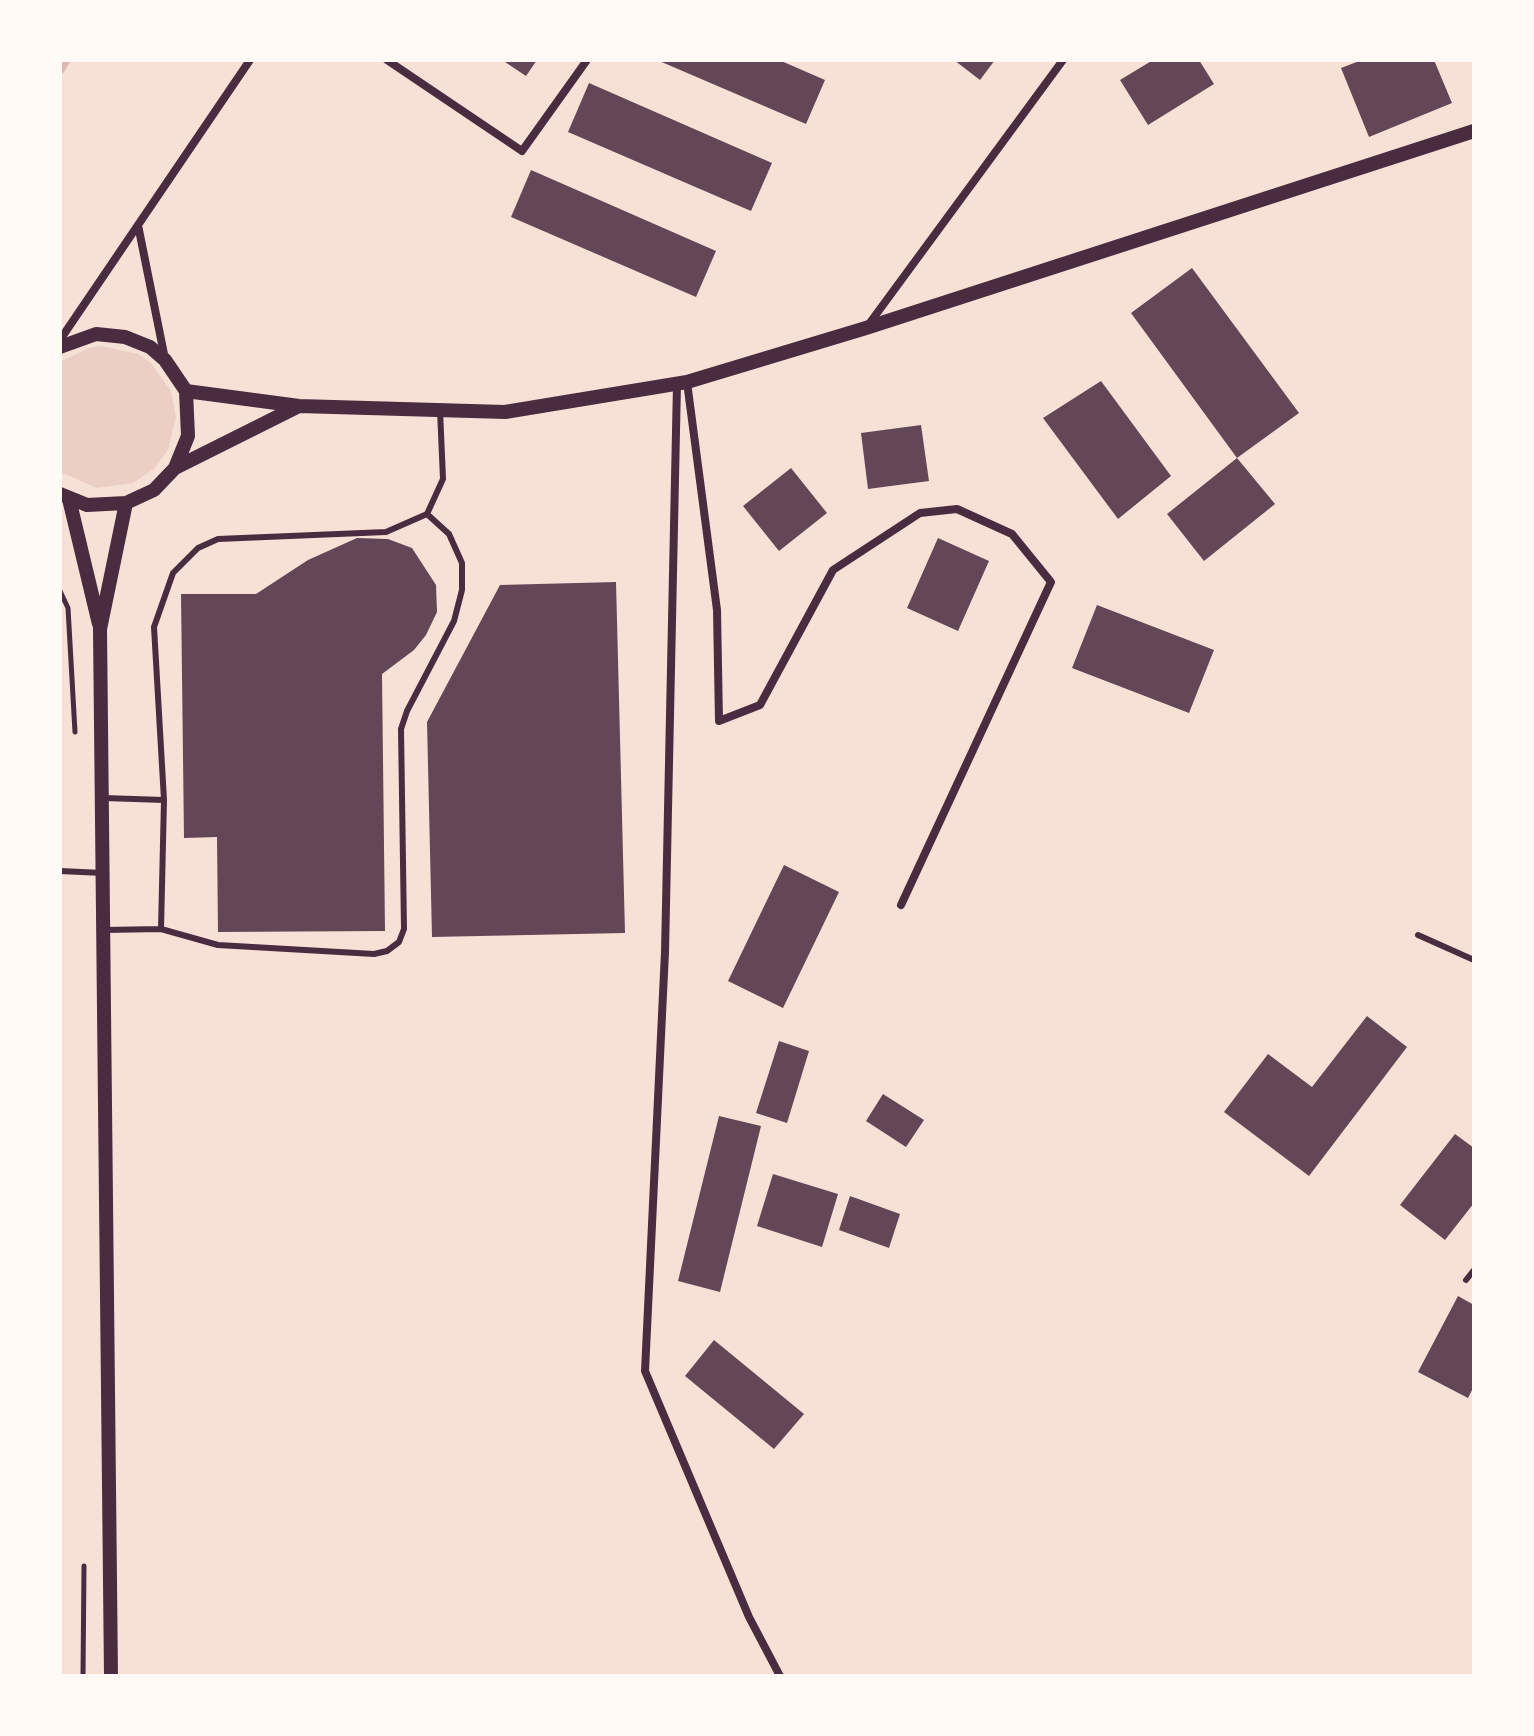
<!DOCTYPE html>
<html>
<head>
<meta charset="utf-8">
<style>
	body { margin:0 }
	#map { position:relative; width:1534px; height:1736px; overflow:hidden; background:#f7e1d7; font-family:"Nunito Sans",sans-serif }
	canvas { display:block }
	.frame { position:absolute; inset:0; border:62px solid #fffaf5; pointer-events:none }
</style>
</head>
<body>
<div id="map">
<canvas width="1534" height="1736"></canvas>
<div class="frame"></div>
</div>
<script>
const ctx = document.querySelector('canvas').getContext('2d');
ctx.lineJoin = 'round';
function fill(path, color) { ctx.fillStyle = color; ctx.fill(path, 'evenodd'); }
const shape = rows => new Path2D(rows.map(r => 'M' + r).join(''));
function strokePath(path, color, width, dash) { ctx.strokeStyle = color; ctx.lineWidth = width; ctx.lineCap = dash ? 'butt' : 'round'; ctx.setLineDash(dash || []); ctx.stroke(path); }
const green = shape([
	[101,346,138,354,151,363,171,391,176,417,168,450,154,469,133,483,97,488,60,472,60,362,89,348]
]);
const stream = shape([
	[60,70,66,60]
]);
const building = shape([
	[502,60,537,60,526,76],
	[657,60,779,60,825,80,806,124],
	[954,60,995,60,980,80],
	[1153,60,1199,60,1214,84,1148,125,1120,80],
	[1362,60,1434,60,1452,103,1369,137,1341,68],
	[589,83,772,163,751,211,568,132],
	[531,170,716,251,696,297,511,217],
	[1192,268,1299,413,1237,458,1275,504,1204,561,1167,514,1237,458,1131,313],
	[1101,381,1171,476,1118,519,1043,418],
	[921,425,929,481,868,489,861,433],
	[791,468,827,513,779,551,743,506],
	[357,538,388,539,412,548,436,585,437,612,426,635,414,650,382,674,385,931,218,932,217,837,184,838,181,594,256,594,308,560],
	[938,538,989,561,958,631,907,608],
	[616,582,625,933,432,937,427,722,500,585],
	[1097,605,1214,650,1189,713,1072,668],
	[784,865,839,892,783,1008,728,981],
	[1367,1016,1407,1047,1309,1176,1224,1112,1268,1054,1312,1087],
	[779,1041,809,1051,787,1123,756,1113],
	[883,1094,924,1120,906,1147,866,1121],
	[719,1116,761,1126,720,1292,678,1281],
	[1455,1134,1474,1148,1474,1203,1445,1240,1400,1205],
	[773,1174,838,1194,822,1247,757,1226],
	[850,1196,900,1214,889,1248,839,1230],
	[1458,1296,1474,1305,1474,1386,1468,1398,1418,1372],
	[714,1340,804,1414,774,1449,685,1376]
]);
const path = shape([
	[60,591,68,608,75,732],
	[83,1676,84,1566]
]);
const service = shape([
	[104,798,164,800,154,627,173,573,198,548,218,539,386,532,427,514,443,479,440,410],
	[60,871,103,873],
	[161,929,164,800],
	[104,930,161,929,218,945,374,954,387,951,399,942,404,929,401,729,407,711,454,621,462,590,462,563,449,534,427,514],
	[1418,935,1474,960],
	[1466,1280,1474,1270]
]);
const minor = shape([
	[387,60,522,151,587,60],
	[138,225,250,60],
	[869,324,1063,60],
	[60,340,138,225,165,359],
	[687,382,717,610,719,721,760,705,833,570,920,513,957,509,1012,534,1051,582,901,905],
	[677,384,665,952,645,1371,749,1617,780,1676]
]);
const tertiary = shape([
	[60,347,96,334,125,337,150,347,165,360,186,391,188,436,175,468,154,490,126,503,87,505,60,494],
	[186,391,299,406,505,412,687,382,866,328,1474,131],
	[175,468,299,406],
	[69,499,99,624],
	[111,1676,100,629,126,503]
]);
fill(green, '#ebcfc5');
strokePath(stream, '#dcb8b0', 9);
fill(building, '#644757');
strokePath(path, '#4a2c40', 5);
strokePath(service, '#4a2c40', 6);
strokePath(minor, '#4a2c40', 8);
strokePath(tertiary, '#4a2c40', 14);
</script>
</body>
</html>
